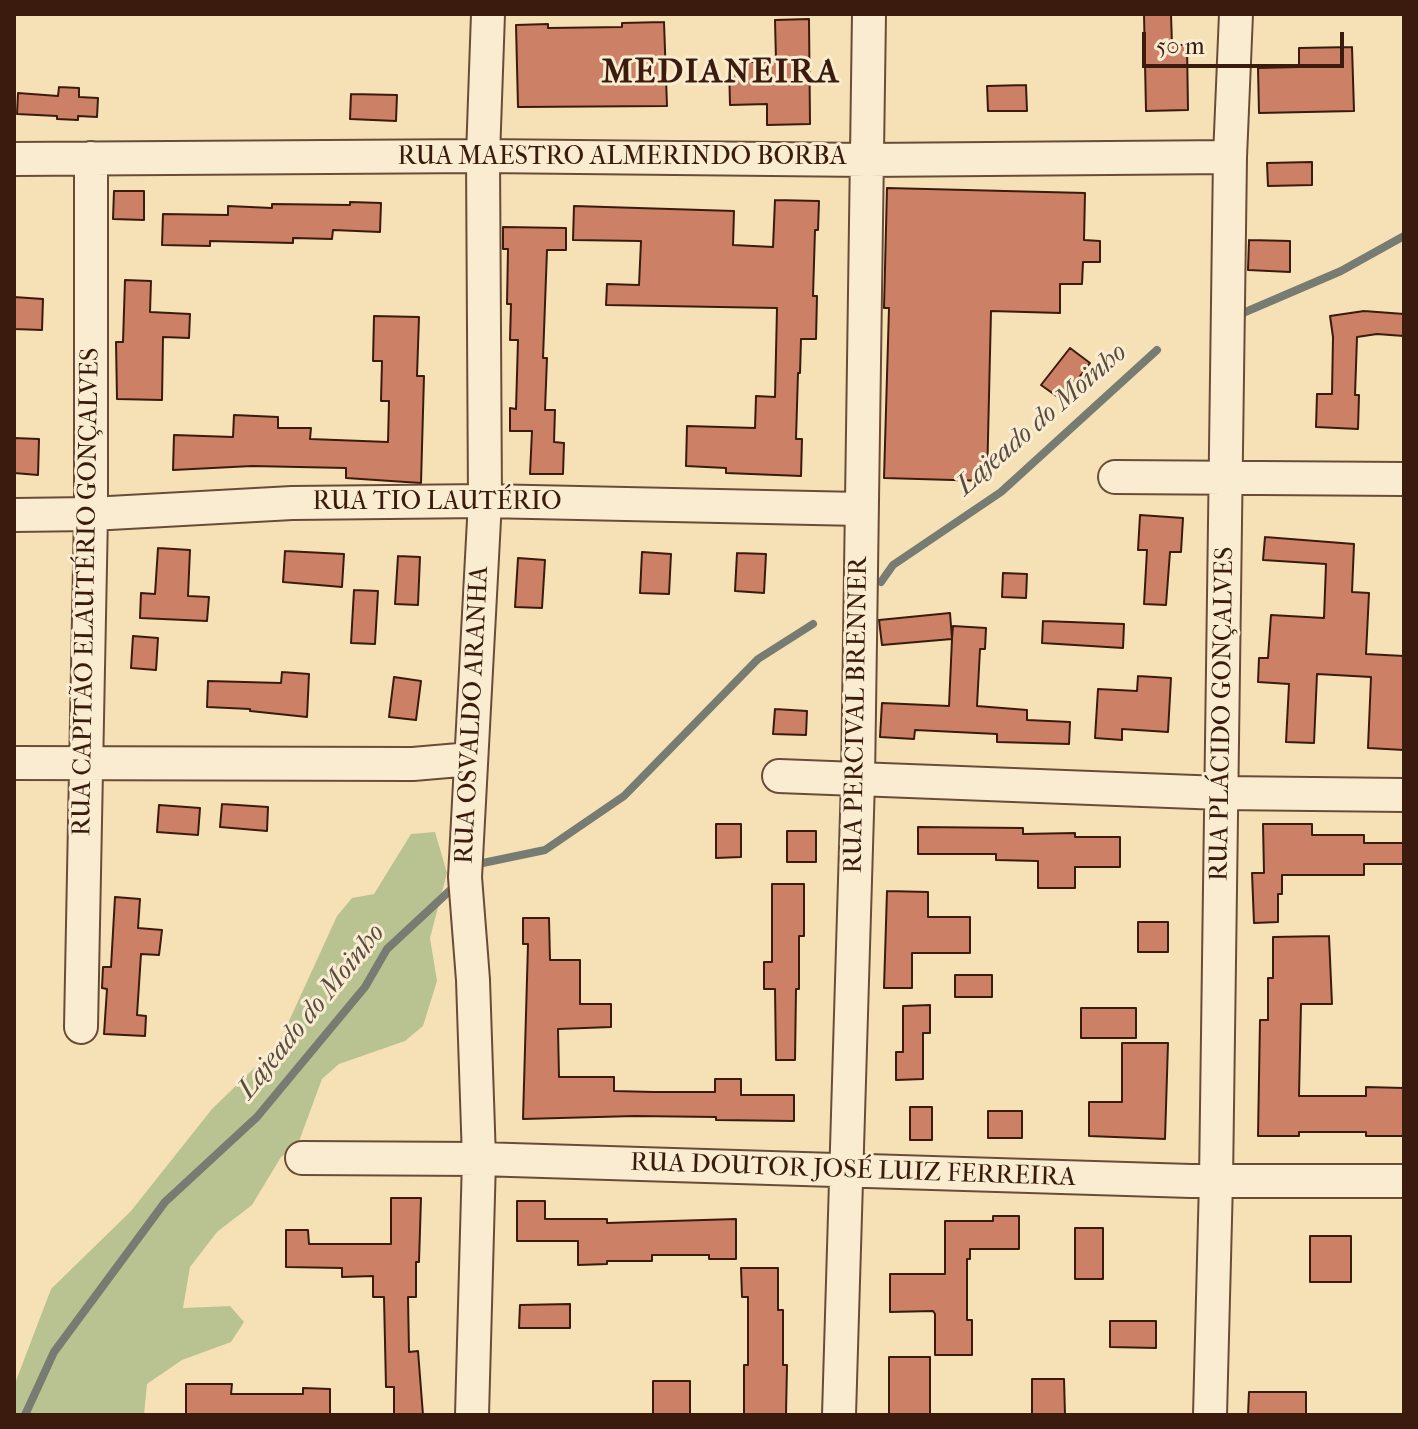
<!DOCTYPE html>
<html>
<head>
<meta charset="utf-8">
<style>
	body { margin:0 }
	#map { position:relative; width:1418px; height:1429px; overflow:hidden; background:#f6e1b7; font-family:"IM FELL French Canon",serif }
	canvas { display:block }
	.frame { position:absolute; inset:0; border:16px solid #3a1b0d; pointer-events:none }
	.scale { position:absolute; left:1142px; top:32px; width:202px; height:36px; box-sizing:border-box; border:4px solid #3a1b0d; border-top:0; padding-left:10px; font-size:24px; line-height:28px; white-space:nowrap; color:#3a1b0d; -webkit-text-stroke:6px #f9ecd0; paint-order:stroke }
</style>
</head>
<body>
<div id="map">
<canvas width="1418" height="1429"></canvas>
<div class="frame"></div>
<div class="scale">50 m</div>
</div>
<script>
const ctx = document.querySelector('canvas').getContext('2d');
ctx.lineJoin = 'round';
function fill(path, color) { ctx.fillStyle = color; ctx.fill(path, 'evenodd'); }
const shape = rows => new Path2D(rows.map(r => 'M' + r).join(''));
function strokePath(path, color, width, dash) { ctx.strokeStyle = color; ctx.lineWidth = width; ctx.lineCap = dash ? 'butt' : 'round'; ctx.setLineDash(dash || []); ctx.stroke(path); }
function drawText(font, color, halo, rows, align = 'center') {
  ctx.font = font + ' "IM FELL French Canon",serif'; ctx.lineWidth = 6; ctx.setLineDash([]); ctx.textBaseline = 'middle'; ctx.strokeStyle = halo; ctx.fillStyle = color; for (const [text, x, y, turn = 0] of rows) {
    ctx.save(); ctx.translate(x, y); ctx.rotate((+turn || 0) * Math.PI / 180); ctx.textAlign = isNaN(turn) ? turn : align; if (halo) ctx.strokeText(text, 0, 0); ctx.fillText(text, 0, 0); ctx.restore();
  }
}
const green = shape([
	[435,832,447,873,430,938,437,981,423,1026,405,1041,339,1064,322,1079,298,1144,281,1157,252,1205,217,1232,190,1267,183,1308,230,1306,244,1322,231,1342,182,1360,147,1384,144,1415,14,1415,14,1386,51,1289,131,1211,212,1109,278,1045,337,916,352,898,374,894,411,834]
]);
const stream = shape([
	[1243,313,1341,271,1404,236],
	[881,582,893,565,1001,492,1157,350],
	[474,869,478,864,545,850,624,796,758,659,813,624],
	[25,1415,54,1352,165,1202,257,1117,365,987,387,949,458,883]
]);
const building = shape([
	[1144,14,1171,14,1172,45,1187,45,1188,110,1146,111,1144,14],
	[809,19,810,124,767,125,767,104,730,105,729,63,776,61,775,20,809,19],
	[664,22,667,106,518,107,516,25,548,24,548,28,622,27,622,23,664,22],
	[1352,47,1354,111,1259,113,1258,68,1299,67,1299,48,1352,47],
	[1026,85,1027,111,988,111,987,86,1026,85],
	[59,87,79,88,79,97,98,98,97,117,78,116,78,120,57,119,57,116,17,114,18,93,58,96,59,87],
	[351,94,397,95,396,121,350,119,351,94],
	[1312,162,1312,185,1268,186,1267,163,1312,162],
	[887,188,1085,193,1084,240,1100,241,1100,262,1083,262,1082,284,1060,284,1060,313,991,311,987,481,884,478,889,308,884,308,887,188],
	[114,191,144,191,144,220,113,219,114,191],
	[775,200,819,201,818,230,815,230,813,296,817,296,816,339,801,339,800,373,798,373,796,439,802,439,801,476,726,473,726,468,686,466,687,426,755,428,756,396,775,397,777,308,606,305,607,284,639,285,641,241,573,240,574,206,734,211,733,245,773,247,775,200],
	[350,202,381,203,380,232,333,230,332,239,293,238,293,243,210,241,210,246,162,245,163,214,228,215,228,206,272,208,272,204,350,205,350,202],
	[503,227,566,228,566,250,547,250,543,358,547,358,545,410,555,410,554,442,564,443,563,474,530,474,532,431,510,431,510,408,516,409,518,340,510,340,511,304,507,304,508,249,503,249,503,227],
	[1249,240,1290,241,1290,272,1248,270,1249,240],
	[125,280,151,281,150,312,190,314,189,338,163,337,162,400,117,399,116,342,123,342,125,280],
	[14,297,43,299,42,330,14,329,14,297],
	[1364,311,1404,314,1404,336,1377,334,1357,337,1355,395,1359,395,1358,429,1316,427,1317,394,1332,394,1333,337,1330,316,1364,311],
	[374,316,419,317,417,376,424,376,421,483,346,478,346,468,252,466,173,470,174,435,233,437,234,415,278,417,278,428,311,428,310,439,388,442,389,401,381,401,382,361,373,361,374,316],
	[1070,348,1090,363,1062,400,1041,385,1070,348],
	[14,438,39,439,38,475,14,473,14,438],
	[1140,515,1183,518,1181,552,1170,552,1166,605,1144,604,1147,550,1138,550,1140,515],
	[1265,537,1354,544,1352,592,1369,593,1366,654,1404,656,1404,750,1368,748,1371,677,1317,674,1314,743,1286,742,1289,684,1258,682,1259,658,1268,658,1271,615,1324,618,1326,564,1263,560,1265,537],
	[158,548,190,550,188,596,209,597,207,621,140,618,141,593,155,594,158,548],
	[285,551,344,554,342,587,283,582,285,551],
	[642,552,671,554,669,594,640,593,642,552],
	[737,553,766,554,764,593,735,591,737,553],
	[398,556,420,557,418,605,395,604,398,556],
	[518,558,545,560,542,608,515,607,518,558],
	[1003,573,1027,574,1026,598,1002,597,1003,573],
	[354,590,378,591,375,644,351,643,354,590],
	[950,613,952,638,953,626,986,628,985,649,980,649,977,706,1027,710,1027,720,1070,722,1069,744,997,742,997,734,915,730,914,739,880,737,882,703,949,706,952,639,882,645,879,620,950,613],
	[1043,621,1124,624,1123,648,1042,643,1043,621],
	[133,636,158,638,156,670,131,668,133,636],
	[282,672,309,674,307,717,250,711,250,709,207,707,208,681,281,683,282,672],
	[1138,676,1171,678,1168,732,1122,729,1122,740,1095,738,1098,689,1137,691,1138,676],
	[394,677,421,681,416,720,389,717,394,677],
	[775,709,807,711,806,735,773,734,775,709],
	[222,804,268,807,267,831,220,827,222,804],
	[159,805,200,808,198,835,157,832,159,805],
	[716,824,741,824,741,857,716,858,716,824],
	[1263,824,1312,824,1312,835,1364,835,1364,843,1404,843,1404,864,1364,864,1364,875,1282,875,1282,894,1278,894,1278,922,1254,923,1252,873,1264,873,1263,824],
	[918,827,1023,828,1023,834,1075,833,1075,837,1120,837,1120,867,1075,867,1075,888,1038,888,1038,861,996,860,996,854,918,854,918,827],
	[787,831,816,831,816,862,787,862,787,831],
	[772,884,804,884,804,936,799,936,799,989,796,989,795,1060,776,1060,775,989,764,989,764,962,772,962,772,884],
	[887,891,928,892,928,917,970,917,970,953,912,953,912,988,884,988,887,891],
	[115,897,140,899,138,928,162,930,159,955,141,954,137,1015,146,1016,145,1036,104,1034,107,989,102,988,103,967,111,967,115,897],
	[523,918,549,918,550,960,580,960,580,1004,611,1004,611,1027,558,1029,559,1077,614,1077,614,1091,654,1092,715,1092,715,1079,741,1079,741,1095,794,1095,794,1121,716,1120,716,1117,635,1116,523,1119,528,944,523,944,523,918],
	[1138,922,1168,922,1168,952,1138,952,1138,922],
	[1329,936,1332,1004,1301,1004,1299,1096,1366,1096,1366,1087,1404,1088,1404,1136,1366,1136,1366,1132,1299,1132,1299,1136,1258,1136,1260,1020,1268,1020,1268,978,1273,978,1273,937,1329,936],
	[955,975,992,975,992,997,955,997,955,975],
	[930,1005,930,1033,923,1033,923,1079,896,1080,896,1052,903,1052,903,1006,930,1005],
	[1081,1008,1136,1008,1136,1038,1081,1038,1081,1008],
	[1122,1043,1168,1043,1165,1139,1089,1136,1089,1102,1122,1102,1122,1043],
	[910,1107,932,1107,932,1140,910,1140,910,1107],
	[988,1111,1022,1111,1022,1138,988,1138,988,1111],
	[391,1198,421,1198,419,1262,416,1262,416,1297,408,1297,409,1352,418,1351,423,1415,394,1415,394,1387,386,1387,384,1297,373,1297,373,1276,342,1277,342,1268,286,1267,286,1230,308,1230,309,1244,391,1244,391,1198],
	[517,1201,545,1201,545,1219,607,1219,607,1223,736,1219,736,1259,709,1259,709,1255,652,1255,652,1261,607,1261,607,1264,578,1265,578,1241,517,1241,517,1201],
	[993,1216,1019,1216,1019,1249,970,1249,970,1259,967,1259,967,1320,972,1320,972,1355,935,1355,935,1314,933,1311,890,1312,890,1274,945,1274,945,1221,993,1221,993,1216],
	[1075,1228,1103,1228,1103,1279,1075,1279,1075,1228],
	[1310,1236,1351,1236,1351,1282,1310,1282,1310,1236],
	[741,1268,778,1268,778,1310,783,1310,783,1365,787,1365,786,1415,744,1415,744,1365,748,1365,748,1297,742,1297,741,1268],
	[570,1304,570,1328,519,1328,520,1305,570,1304],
	[1110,1321,1156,1321,1156,1348,1110,1347,1110,1321],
	[889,1357,930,1357,930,1415,889,1415,889,1357],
	[1032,1379,1064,1379,1065,1415,1032,1415,1032,1379],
	[653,1381,690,1381,690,1415,653,1415,653,1381],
	[186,1384,232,1384,231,1394,303,1394,303,1388,330,1389,330,1415,186,1415,186,1384],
	[1249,1392,1306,1392,1306,1415,1248,1415,1249,1392]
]);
const minor = shape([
	[14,159,483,156,867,160,1230,157],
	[1115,477,1404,479],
	[14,515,91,514,292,503,485,501,860,509],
	[14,763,413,764,471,759],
	[779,776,1221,793,1404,795],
	[81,1027,91,514,91,158],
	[302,1158,479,1159,1191,1181,1404,1181],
	[472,1415,479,1159,473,980,465,877,485,501,483,156,488,14],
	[839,1415,858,780,869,14],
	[1210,1415,1216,1181,1230,157,1236,14]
]);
const streetNames = [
	["RUA MAESTRO ALMERINDO BORBA",622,158],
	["RUA TIO LAUTÉRIO",437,503],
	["RUA CAPITÃO ELAUTÉRIO GONÇALVES",87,592,-89],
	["RUA PLÁCIDO GONÇALVES",1223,714,-89],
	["RUA OSVALDO ARANHA",473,715,-87],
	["RUA PERCIVAL BRENNER",857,715,-89],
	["RUA DOUTOR JOSÉ LUIZ FERREIRA",853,1171,2]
];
const waterNames = [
	["Lajeado do Moinho",1042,420,-41],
	["Lajeado do Moinho",312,1012,-51]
];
const districtNames = [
	["MEDIANEIRA",721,74]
];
fill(green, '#b9c391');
strokePath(stream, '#767c72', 8);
fill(building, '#cc8065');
strokePath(building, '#3a1b0d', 2);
strokePath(minor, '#694c38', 36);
strokePath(minor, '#f9ecd0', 32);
drawText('26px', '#3a1b0d', '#f9ecd0', streetNames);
drawText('italic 28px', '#584b40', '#f9ecd0', waterNames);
ctx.letterSpacing = '2px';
drawText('bold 34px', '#3a1b0d', '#f9ecd0', districtNames);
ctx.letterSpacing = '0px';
</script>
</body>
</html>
